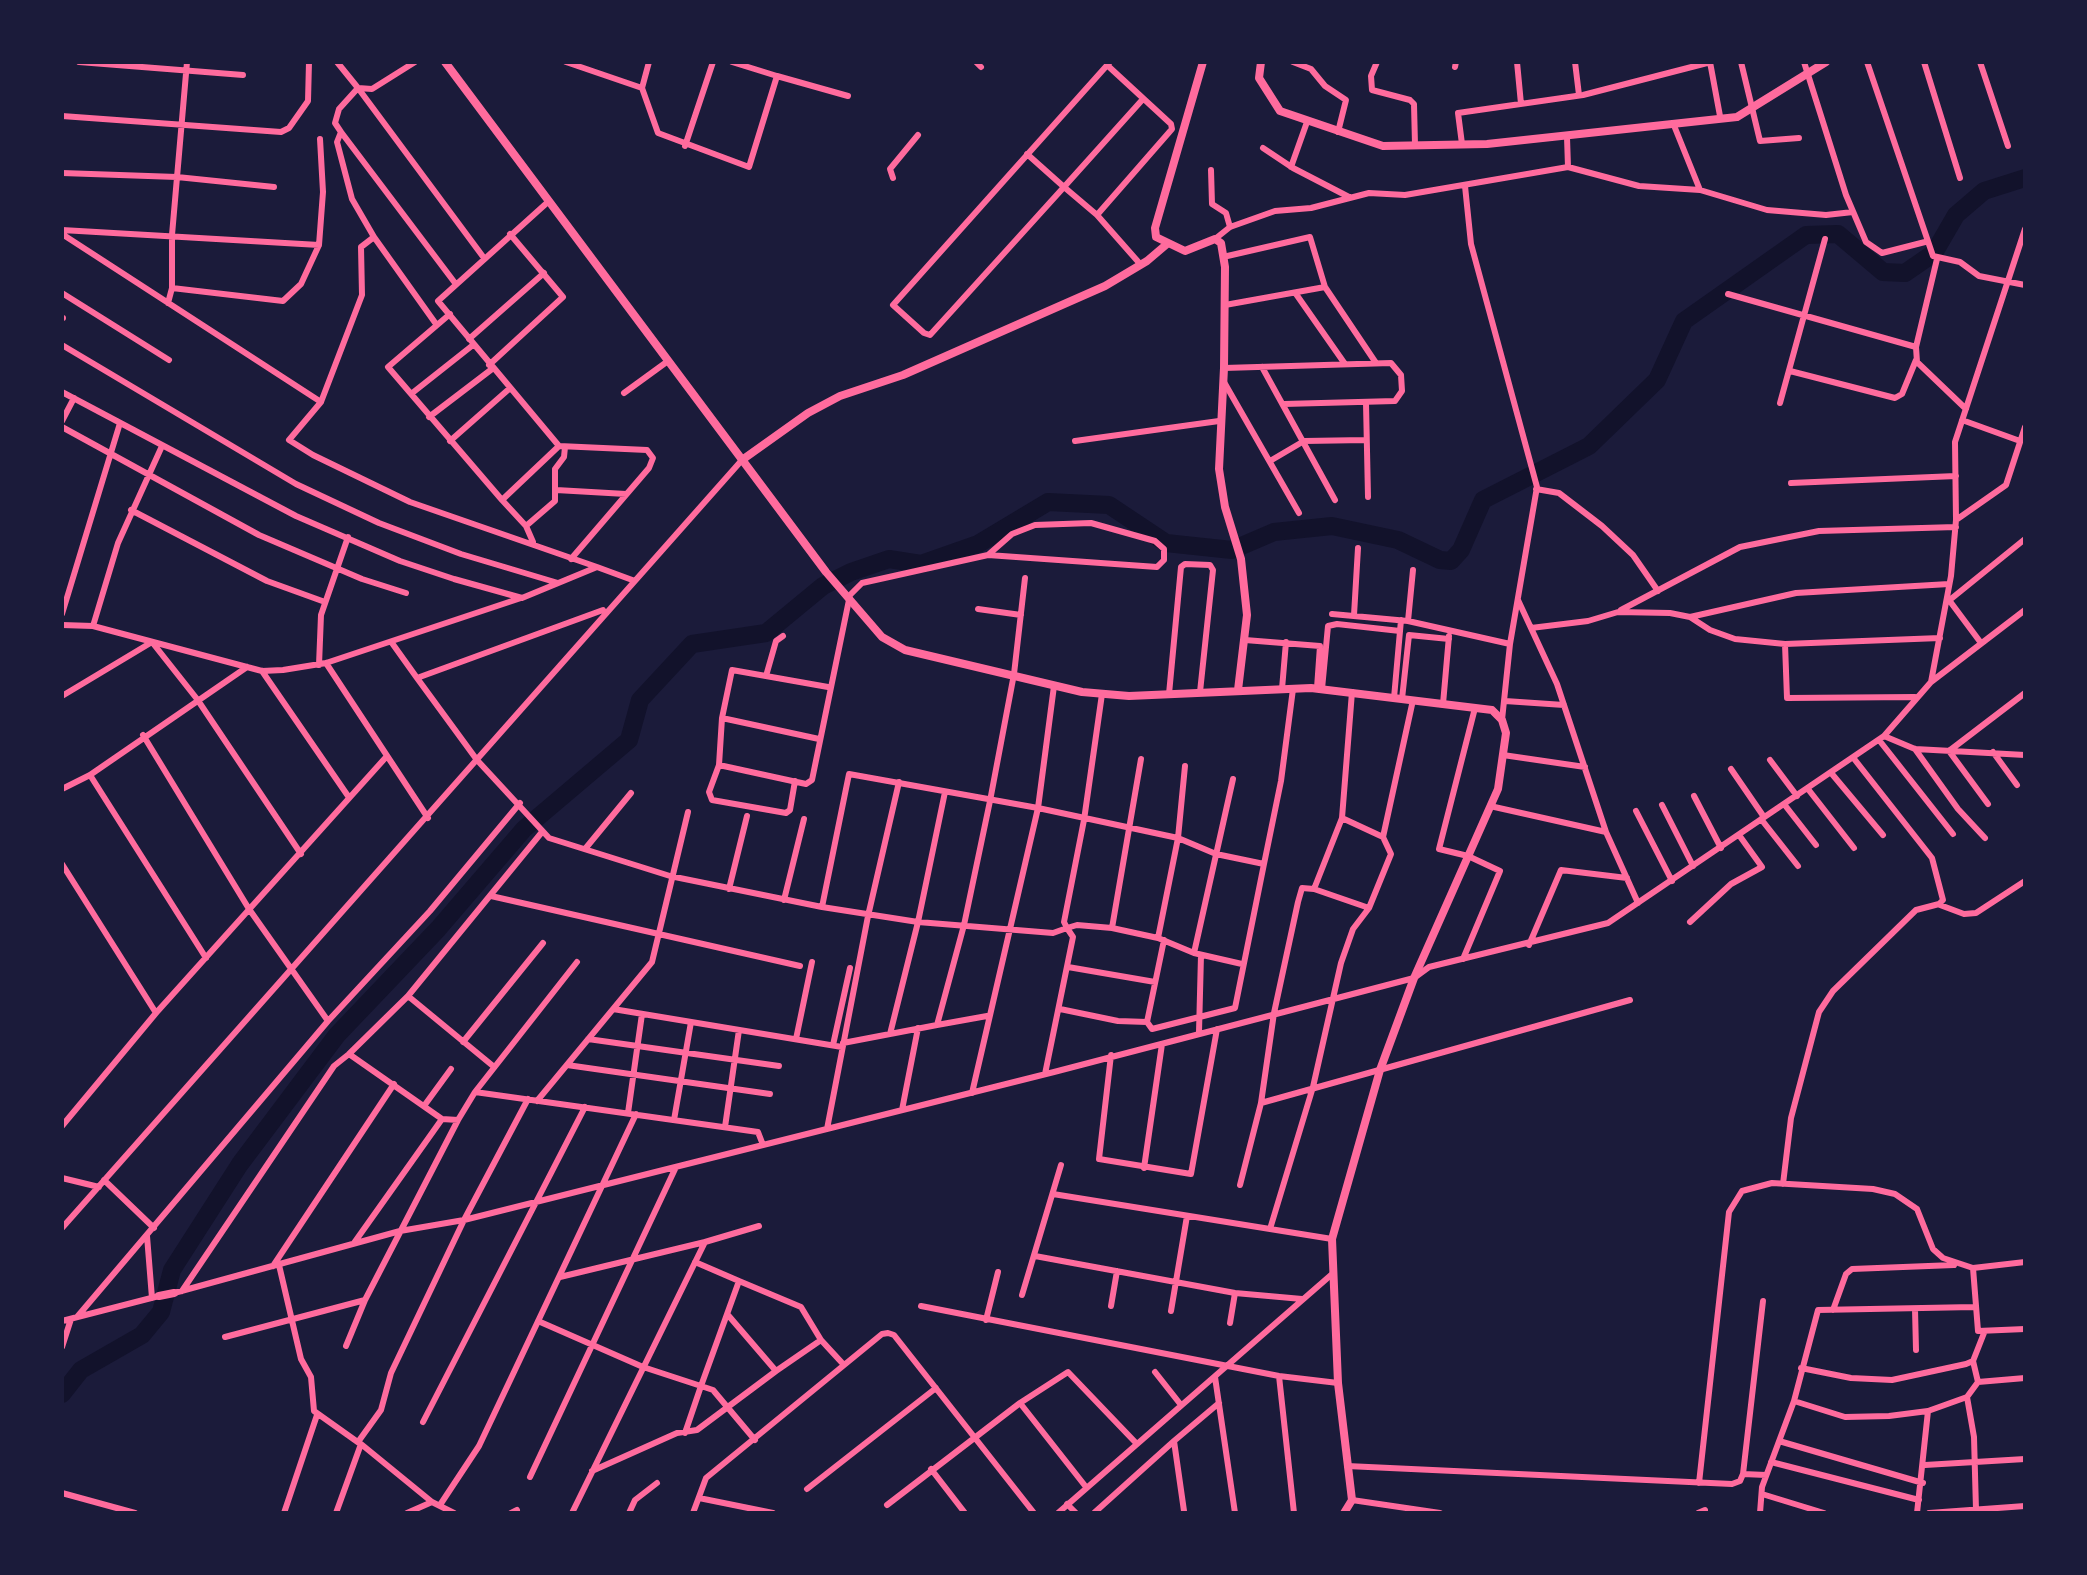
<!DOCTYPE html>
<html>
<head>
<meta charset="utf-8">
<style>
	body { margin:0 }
	#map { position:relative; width:2087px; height:1575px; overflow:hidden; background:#1b1b3a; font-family:"Nunito Sans",sans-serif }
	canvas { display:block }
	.frame { position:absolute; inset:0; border:64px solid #1b1b3a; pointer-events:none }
</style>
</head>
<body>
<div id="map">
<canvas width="2087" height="1575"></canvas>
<div class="frame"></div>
</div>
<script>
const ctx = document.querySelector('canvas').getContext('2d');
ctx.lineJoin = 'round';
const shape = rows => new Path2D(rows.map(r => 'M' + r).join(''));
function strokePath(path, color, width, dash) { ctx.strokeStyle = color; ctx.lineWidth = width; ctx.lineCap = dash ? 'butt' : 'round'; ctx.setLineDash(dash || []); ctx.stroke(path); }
const river = shape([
	[62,1394,81,1370,142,1335,161,1312,172,1270,240,1164,337,1035,438,929,524,829,629,740,640,700,692,644,766,633,823,586,851,572,889,559,921,564,978,544,1048,502,1109,505,1166,543,1232,550,1274,532,1332,526,1398,540,1440,560,1451,561,1461,550,1483,500,1589,446,1657,380,1684,321,1806,235,1838,234,1883,272,1905,273,1934,253,1956,215,1984,191,2025,178]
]);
const minor = shape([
	[79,62,243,75],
	[337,62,358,88,339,109,335,123,341,132,337,142,352,199,374,237,436,324],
	[566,62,642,88,649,62],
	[976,62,981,67],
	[1293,62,1311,69,1325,86,1346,100,1338,132],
	[1377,62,1371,76,1372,90,1410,100,1414,104,1415,145],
	[1517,62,1521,104],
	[1575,62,1579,95],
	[1710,62,1720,116],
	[1741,62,1760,141,1799,138],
	[1804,62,1846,195,1866,242,1882,253,1925,242],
	[1867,62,1933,256,1960,262,1979,276,2025,285],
	[1924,62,1960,178],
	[1980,62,2008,146],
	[1107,65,1171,124,1172,129,1097,215,1064,187,1143,99],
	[1455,67,1456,62],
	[777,76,848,96],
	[358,88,484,258],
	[358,88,372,89,415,62],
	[642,88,658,133,749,167,777,76,732,62],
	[62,116,281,132,289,128,308,101,309,62],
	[1673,123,1700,190],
	[341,132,455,283],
	[1462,144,1458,113,1583,95,1711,62],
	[685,146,713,62],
	[1263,148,1293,168,1349,197],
	[1027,154,1064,187,930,335,924,333,893,305,1110,62],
	[1291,167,1307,122],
	[1568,167,1639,186,1700,190,1767,210,1826,215,1853,212],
	[1211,170,1212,204,1226,213,1230,227],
	[62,173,177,177,274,187],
	[893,178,890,169,918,135],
	[1465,186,1471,244,1537,487,1510,644],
	[1097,215,1141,265],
	[62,230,319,245],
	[62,234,321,402,289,440,313,455,410,502,597,567],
	[1215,239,1230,227,1275,211,1311,208,1369,193,1405,195,1568,167,1567,137],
	[1223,257,1310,237,1325,287],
	[172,288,283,301,301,284,319,245,323,192,320,139],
	[62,293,169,360],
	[1296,294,1345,364],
	[1728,294,1916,347,1937,259],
	[168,303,172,288,172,235,187,62],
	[1225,305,1325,287,1376,363],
	[450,314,388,367,502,500],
	[62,318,63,318],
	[469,339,544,273],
	[62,345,296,484,379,523,461,554,558,583],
	[1916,347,1917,362,1966,409],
	[489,365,563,297,510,234],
	[1262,367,1335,500],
	[1224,368,1391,363,1401,375,1402,391,1395,401,1284,404],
	[1790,371,1895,398,1902,394,1916,360],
	[1224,382,1299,513],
	[62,392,296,516,400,561,454,579,522,598,597,567,635,581],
	[624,393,668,361],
	[411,394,473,345],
	[321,402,362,295,361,247,374,237],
	[1366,403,1368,497],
	[1780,403,1825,239],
	[429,417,492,369],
	[1962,420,2020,441],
	[62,421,74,398],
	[62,427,259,535,362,579,406,593],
	[450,441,509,389],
	[1075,441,1219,421],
	[559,446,647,450,653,458,649,468,571,559],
	[1270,461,1304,441,1366,440],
	[1791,483,1956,476],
	[1536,489,1559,493,1602,526,1633,555,1658,591],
	[556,490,626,494],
	[131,510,267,581,325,602],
	[1956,520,1955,442,2025,229],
	[526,526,555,501,555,469,564,457,565,447],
	[533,542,526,526,502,500,559,446,438,301,549,201],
	[1518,600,1557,684,1606,832],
	[1949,600,1981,643],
	[1946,603,2025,539],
	[978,609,1021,615],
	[603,610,417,678,477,760,549,838,670,876,822,907],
	[1621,610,1740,547,1819,531,1956,527],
	[62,614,120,423],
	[1332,614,1408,621,1510,644,1502,720],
	[1354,615,1358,548],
	[1690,617,1796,593,1949,584],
	[1408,621,1413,570],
	[62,625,93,626,262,671,283,670,326,663,521,598],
	[93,626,118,543,162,446],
	[1531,628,1588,621,1618,612,1670,613,1690,617,1710,630,1735,639,1785,644,1940,638],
	[1245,640,1320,646,1317,688],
	[392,643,417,678],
	[1785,644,1787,698,1915,697],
	[326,663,428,818],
	[319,665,321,615,348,537],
	[262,671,348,796],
	[766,676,776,641,783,636],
	[1931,682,2025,610],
	[828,687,732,670,722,718,719,765,806,784,812,780,850,595,862,583,988,555,1157,567,1164,560,1164,549,1155,541,1091,523,1035,525,1012,534,988,555],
	[1282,689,1286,642],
	[1322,689,1328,626,1337,624,1400,631],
	[1102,694,1084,820,1064,922,1067,928,1077,925,1112,928,1158,938,1194,953,1242,964],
	[1169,694,1181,567,1185,564,1210,565,1213,570,1200,692],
	[62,696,152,642,197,699,301,854],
	[1394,698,1401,620],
	[1402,699,1409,635,1449,639],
	[1505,701,1564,705],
	[1443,704,1449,636],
	[722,718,819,739],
	[143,735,249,909,328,1021],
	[1884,736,1931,682,1951,576,1956,520,2006,485,2025,427],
	[1879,740,1953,834],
	[1915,749,1958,809,1985,838],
	[1993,752,2017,785],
	[1503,755,1585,767],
	[1770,760,1797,796],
	[719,765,709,792,712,800,786,813,790,810,795,781],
	[1731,769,1764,817],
	[1832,774,1883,835],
	[90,775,206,958],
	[62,789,90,775,247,667],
	[1808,789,1854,848],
	[1694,796,1721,848],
	[1784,804,1816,845],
	[1988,804,1949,751,2025,693],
	[1662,805,1693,866],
	[1490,806,1606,832,1638,903],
	[1636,811,1672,881],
	[1342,818,1383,837],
	[1761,819,1798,866],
	[585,849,631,793],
	[62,864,156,1013],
	[1264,864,1281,781,1293,689],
	[729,889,747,816],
	[1314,889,1369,908,1391,854,1383,837,1413,700],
	[491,896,800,966],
	[784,900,804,819],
	[1940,905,1964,914,1976,913,2025,881],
	[1690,922,1731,884,1762,867,1739,835],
	[1112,928,1141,759],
	[1158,938,1178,838,1185,766],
	[1529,945,1561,870,1627,878],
	[1194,953,1233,779],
	[1463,959,1500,871,1468,856,1439,849,1475,708],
	[1068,967,1155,982],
	[408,996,493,1066],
	[613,1009,842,1047],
	[987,1016,937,1025,964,925,990,801,1014,674,1025,578],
	[1147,1022,1164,940],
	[1199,1032,1201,955],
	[890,1034,918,922,945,792],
	[588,1039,779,1066],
	[796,1039,812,962],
	[463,1042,543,943],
	[843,1043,937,1025],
	[833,1045,850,968],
	[349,1054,408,996,542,832],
	[1111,1055,1099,1159,1191,1174,1217,1029],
	[567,1065,770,1094],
	[1045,1074,1073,937,1067,928,1053,933,918,922,822,907,849,774,1038,808,1178,838,1216,854,1264,864,1235,1008,1152,1029,1147,1022,1118,1021,1060,1009],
	[475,1092,577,962],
	[972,1093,1038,808,1054,686],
	[537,1101,652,962,688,812],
	[1261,1103,1630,1000],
	[424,1106,451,1069],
	[902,1110,918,1028],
	[628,1113,642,1014],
	[442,1119,458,1120,475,1092,758,1132,763,1145],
	[674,1120,691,1022],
	[62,1126,156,1013,387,756],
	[725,1127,739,1030],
	[827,1129,868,916,899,782],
	[1144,1168,1162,1044],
	[62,1178,99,1187],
	[104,1180,154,1228],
	[1783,1184,1791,1118,1819,1012,1833,991,1916,910,1939,904,1943,900,1932,858,1855,760],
	[1240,1185,1261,1103,1274,1013,1298,902,1302,888,1314,889,1342,818,1352,692],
	[1053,1194,1332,1239],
	[62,1228,742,460],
	[1270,1229,1313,1087,1341,963,1353,929,1369,908],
	[147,1236,152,1298],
	[1035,1256,1235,1293,1302,1299],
	[279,1265,301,1359,311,1377,314,1411,359,1443],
	[273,1266,394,1084],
	[1973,1268,1978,1331,2025,1329],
	[560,1277,705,1242],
	[739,1281,801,1307,821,1340],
	[182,1291,334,1066,349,1054,442,1119,354,1243],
	[174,1293,400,1231,464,1220,1054,1072,1414,978,1429,967,1608,923,1884,736,1915,749,2025,755],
	[1022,1295,1061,1165],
	[921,1306,1279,1376,1338,1383],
	[1111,1306,1117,1271],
	[1915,1309,1916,1350],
	[1833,1310,1846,1274,1852,1269,1954,1265],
	[1171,1311,1187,1216],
	[728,1315,776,1371,821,1340,844,1365],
	[77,1317,328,1021,430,911,520,803],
	[986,1320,998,1272],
	[62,1321,159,1296],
	[538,1321,643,1367,701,1386,739,1281,695,1262],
	[1230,1323,1235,1293],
	[225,1337,365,1300,458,1120],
	[346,1346,365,1300],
	[62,1347,71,1319],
	[1973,1361,1978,1382,2025,1378],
	[1801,1368,1851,1378,1892,1380,1966,1364,1973,1361,1984,1333],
	[1155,1372,1181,1405],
	[1279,1376,1294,1513],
	[1215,1377,1235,1513],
	[1967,1397,1974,1437,1976,1510],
	[1794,1401,1845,1417,1889,1416,1928,1411,1967,1397,1978,1382],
	[1020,1403,1068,1372,1136,1443],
	[423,1422,585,1107],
	[685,1433,701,1386,713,1390,755,1440],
	[1779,1441,1923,1483],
	[358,1442,381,1410,391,1373,464,1220,528,1099],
	[1771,1462,1919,1500],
	[1925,1465,2025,1459],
	[1347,1466,1732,1484,1740,1481,1743,1474,1766,1475],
	[931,1469,965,1513],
	[592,1471,677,1433,697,1430,776,1371],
	[1743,1474,1763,1301],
	[530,1477,676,1167],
	[1699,1483,1729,1212,1742,1191,1772,1183,1873,1189,1895,1194,1917,1209,1933,1249,1943,1258,1973,1268,2025,1262],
	[807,1489,936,1388],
	[62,1493,135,1513],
	[1762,1494,1824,1513],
	[699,1498,773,1513],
	[1352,1500,1440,1513],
	[1067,1504,1076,1513],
	[440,1505,479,1446,636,1114],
	[887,1505,1020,1403,1086,1487],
	[1184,1511,1174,1441,1219,1403],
	[284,1513,317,1415],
	[336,1513,361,1444,432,1502,454,1513],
	[407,1513,432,1502],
	[511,1513,517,1510],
	[572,1513,705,1242,759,1226],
	[629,1513,635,1500,657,1483],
	[693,1513,706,1478,882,1334,888,1333,894,1335,1034,1513],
	[1058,1513,1331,1275],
	[1094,1513,1174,1441],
	[1698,1513,1705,1510],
	[1760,1513,1762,1487,1794,1401,1818,1310,1974,1307],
	[1917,1513,1928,1411],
	[1929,1513,2025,1506]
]);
const tertiary = shape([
	[445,62,826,572,882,637,905,650,1082,692,1129,696,1311,688,1492,710,1502,720,1506,733,1498,789,1414,978,1380,1070,1332,1239,1338,1383,1352,1500,1344,1513],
	[1203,62,1155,228,1156,237,1185,251,1215,239,1221,243,1225,267,1224,368,1219,469,1225,507,1241,559,1247,615,1238,690],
	[1261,62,1259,78,1280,111,1383,146,1487,144,1737,117,1826,62],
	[742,460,808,413,840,396,903,375,1105,286,1147,261,1167,244],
	[159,1296,174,1293]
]);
strokePath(river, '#12122b', 18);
strokePath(minor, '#ff6b9d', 6);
strokePath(tertiary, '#ff6b9d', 8);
</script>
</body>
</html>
